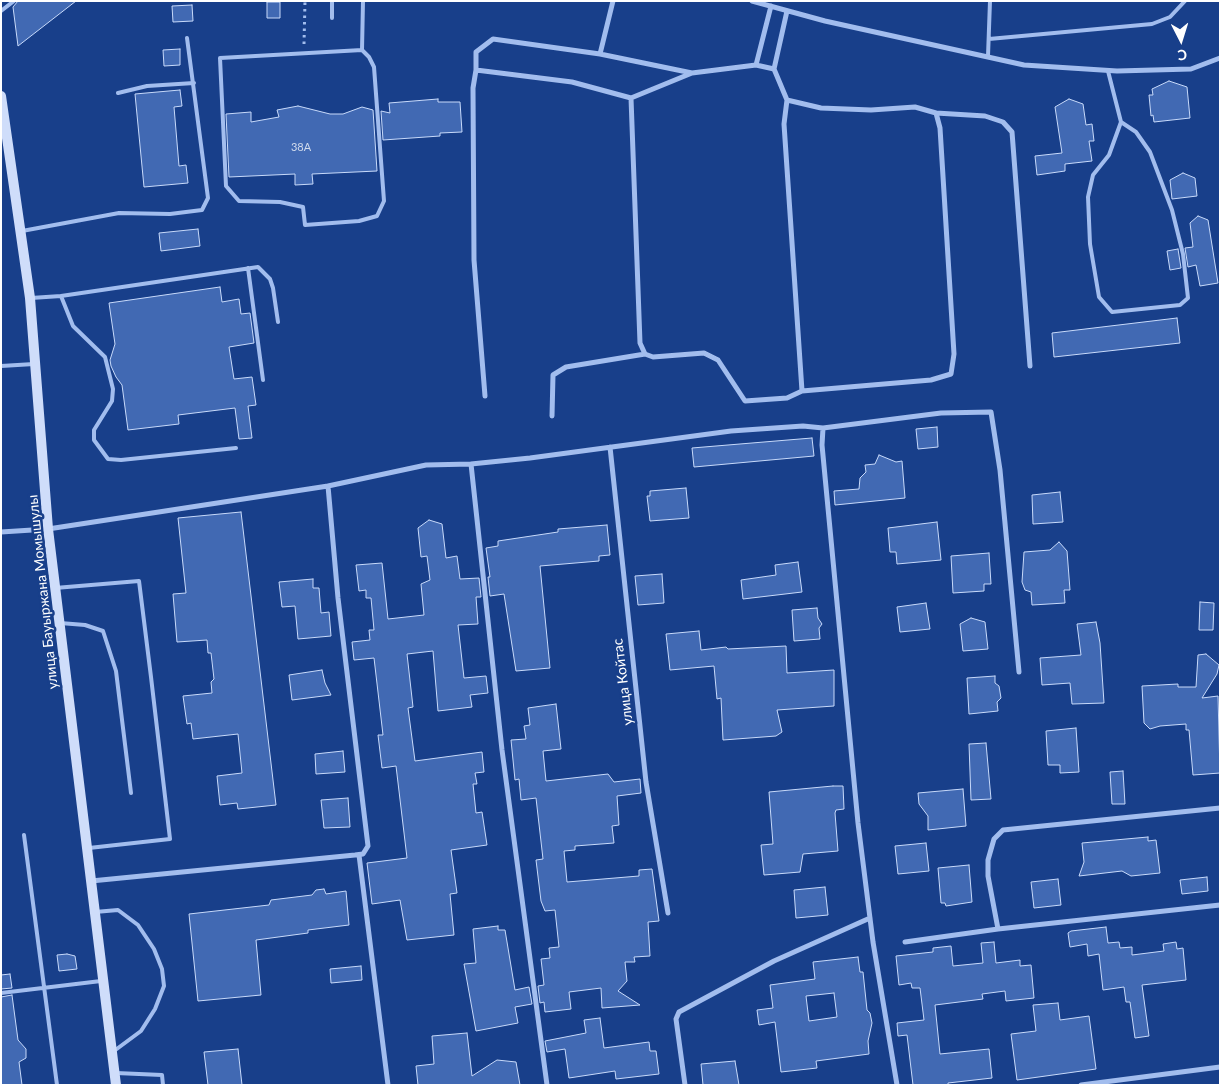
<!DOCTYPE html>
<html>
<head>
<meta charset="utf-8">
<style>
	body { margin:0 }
	#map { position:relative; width:1221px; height:1086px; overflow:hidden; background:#183f8a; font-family:Lato,sans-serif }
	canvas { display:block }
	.frame { position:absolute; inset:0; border:2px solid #fff; pointer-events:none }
	.north { position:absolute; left:1156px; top:15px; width:50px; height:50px; -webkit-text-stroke:4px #183f8a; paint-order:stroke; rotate:175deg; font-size:14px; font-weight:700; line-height:20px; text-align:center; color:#fff }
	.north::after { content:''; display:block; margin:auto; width:18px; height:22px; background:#fff; clip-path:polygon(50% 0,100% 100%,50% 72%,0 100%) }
</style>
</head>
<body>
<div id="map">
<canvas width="1221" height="1086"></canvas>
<div class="frame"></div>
<div class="north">С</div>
</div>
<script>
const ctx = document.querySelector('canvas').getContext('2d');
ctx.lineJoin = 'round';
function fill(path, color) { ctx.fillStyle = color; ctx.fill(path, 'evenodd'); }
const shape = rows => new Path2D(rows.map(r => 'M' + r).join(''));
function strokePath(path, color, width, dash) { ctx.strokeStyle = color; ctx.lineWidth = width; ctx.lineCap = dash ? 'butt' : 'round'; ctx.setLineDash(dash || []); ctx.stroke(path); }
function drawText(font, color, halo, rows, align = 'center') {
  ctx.font = font + ' Lato,sans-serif'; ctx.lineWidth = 5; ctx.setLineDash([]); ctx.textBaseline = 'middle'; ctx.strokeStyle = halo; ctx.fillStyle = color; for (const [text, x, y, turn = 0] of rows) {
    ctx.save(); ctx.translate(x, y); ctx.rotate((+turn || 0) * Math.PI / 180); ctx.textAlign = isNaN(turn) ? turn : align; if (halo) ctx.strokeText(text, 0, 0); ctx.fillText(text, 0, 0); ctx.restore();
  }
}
const building = shape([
	[18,1,76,1,18,46,13,7,18,1],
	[267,2,280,2,280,18,267,18,267,2],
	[192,5,193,21,173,22,172,6,192,5],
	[180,49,180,65,164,66,163,50,180,49],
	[1169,81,1187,87,1190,118,1154,122,1153,115,1151,116,1149,95,1153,95,1152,89,1169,81],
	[180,90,182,106,174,107,179,166,186,165,188,183,144,187,135,94,180,90],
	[438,99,438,102,460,102,462,132,440,133,440,136,383,140,381,111,390,113,389,103,438,99],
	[1069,99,1083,104,1086,125,1092,124,1094,141,1089,141,1092,161,1065,164,1065,171,1037,175,1035,156,1062,153,1055,107,1069,99],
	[298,106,330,114,343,114,362,107,373,110,377,171,312,174,313,184,295,185,295,174,229,177,226,114,251,112,251,122,279,117,277,110,298,106],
	[1183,173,1195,178,1197,196,1172,199,1170,180,1183,173],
	[1198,216,1208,220,1218,283,1200,286,1196,265,1188,267,1185,248,1193,247,1190,223,1198,216],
	[198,229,200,246,161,251,159,233,198,229],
	[1178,249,1181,268,1170,270,1167,251,1178,249],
	[220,287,222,302,239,299,241,314,250,313,254,343,229,347,234,379,252,377,256,405,248,406,252,438,239,439,235,408,178,415,179,424,128,430,122,385,116,377,111,366,110,360,115,344,109,303,220,287],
	[1177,318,1180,343,1054,357,1052,333,1177,318],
	[937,427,938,447,918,449,916,429,937,427],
	[812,438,814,456,694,467,692,448,812,438],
	[879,455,896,462,902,461,905,498,835,505,834,491,859,489,860,478,866,472,865,465,875,464,879,455],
	[686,488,689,518,650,521,647,496,650,496,650,491,686,488],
	[1060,492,1063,522,1033,524,1032,495,1060,492],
	[241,512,276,805,238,809,237,803,220,805,217,776,242,773,238,734,193,739,191,723,187,724,183,696,212,693,211,682,214,679,211,653,208,653,207,640,177,642,173,594,186,593,178,518,241,512],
	[429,520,442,524,446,558,457,556,460,579,479,578,481,597,476,597,478,624,458,625,464,678,486,676,488,693,470,695,472,707,438,711,433,651,407,654,413,707,408,708,415,761,482,752,484,772,475,773,477,784,473,784,476,813,482,812,487,845,451,850,457,893,450,894,454,935,407,940,400,900,372,904,367,863,407,858,396,766,382,768,378,735,383,735,374,658,354,660,352,642,370,640,369,630,374,630,371,598,366,598,366,590,359,591,356,565,382,563,388,619,424,615,421,584,430,580,427,556,421,557,418,528,429,520],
	[937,522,941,560,897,564,896,552,890,552,888,528,937,522],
	[607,525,610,555,599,556,599,561,540,566,550,668,516,671,504,594,490,596,488,577,490,577,486,548,498,546,498,541,558,532,558,529,607,525],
	[1059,542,1067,551,1070,590,1064,590,1065,603,1032,605,1031,592,1025,590,1022,582,1024,552,1050,550,1059,542],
	[989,553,991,584,984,584,984,591,953,593,951,556,989,553],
	[798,562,802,592,743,599,741,580,776,575,775,565,798,562],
	[662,574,664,603,638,605,635,576,662,574],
	[313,579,313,588,319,588,321,613,329,612,331,636,298,639,295,606,282,607,279,582,313,579],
	[1200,602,1214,603,1213,630,1199,630,1200,602],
	[926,603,930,629,900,632,897,607,926,603],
	[817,608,818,618,822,624,819,628,820,639,794,641,792,610,817,608],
	[971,618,985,622,988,649,963,651,960,624,971,618],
	[1096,622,1100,643,1104,703,1072,704,1070,683,1042,685,1040,658,1081,655,1077,624,1096,622],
	[699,631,701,650,726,647,728,649,786,646,787,673,834,670,834,706,777,710,782,732,776,736,723,740,721,698,717,699,714,666,670,670,666,634,699,631],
	[1206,654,1219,665,1217,674,1202,698,1218,696,1220,773,1193,775,1189,730,1186,730,1186,724,1160,726,1150,729,1144,723,1142,686,1178,684,1178,687,1196,687,1198,655,1206,654],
	[322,670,325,683,331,695,292,700,289,675,322,670],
	[995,676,995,683,999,686,1001,698,997,702,998,711,969,714,967,678,995,676],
	[556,704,561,749,543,751,546,781,608,774,614,782,640,779,641,793,617,796,619,825,612,826,614,843,575,846,575,850,564,851,567,882,639,876,639,870,652,869,659,921,648,922,650,956,634,957,635,962,625,962,627,981,618,991,640,1005,602,1008,601,988,569,992,571,1009,545,1012,544,1002,540,1003,538,986,544,985,541,959,550,958,549,948,559,947,555,910,545,911,541,901,536,860,543,859,536,798,521,800,519,779,515,780,511,740,526,739,524,726,530,725,528,708,556,704],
	[1076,728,1079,772,1060,773,1060,765,1048,765,1046,731,1076,728],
	[986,743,991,799,971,800,969,744,986,743],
	[343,751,345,772,316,774,315,754,343,751],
	[1123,771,1125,804,1112,804,1110,772,1123,771],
	[833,786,843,786,844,809,836,810,835,813,838,851,803,854,800,872,764,875,761,845,773,844,769,792,833,786],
	[963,789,966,826,928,830,928,816,919,804,918,793,963,789],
	[348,798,350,827,324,828,321,800,348,798],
	[1148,837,1148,841,1156,840,1160,873,1131,876,1122,871,1079,876,1084,862,1082,843,1148,837],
	[926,843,929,871,898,874,895,846,926,843],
	[969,865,972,902,946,906,945,903,941,903,938,868,969,865],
	[1207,877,1208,891,1182,894,1180,880,1207,877],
	[1058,879,1061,905,1034,908,1031,882,1058,879],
	[825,887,828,915,796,918,794,890,825,887],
	[324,889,326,894,346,891,349,925,308,930,308,933,256,940,261,995,198,1001,189,914,269,905,271,900,312,895,316,890,324,889],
	[498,926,498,930,505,930,515,990,529,987,532,1004,515,1007,518,1023,476,1031,464,964,476,963,473,929,498,926],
	[1106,927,1108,943,1119,942,1120,948,1132,947,1132,955,1164,951,1163,944,1176,942,1177,949,1183,948,1186,980,1142,985,1149,1036,1135,1038,1130,1002,1126,1002,1124,987,1103,990,1099,954,1088,956,1087,944,1070,947,1068,933,1071,931,1106,927],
	[994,942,996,963,1020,960,1020,966,1031,965,1034,998,1006,1001,1005,991,982,994,983,999,935,1005,940,1054,989,1049,992,1078,948,1083,948,1085,913,1085,907,1035,898,1036,897,1023,924,1020,920,988,912,988,911,983,899,985,896,956,933,952,933,948,951,946,953,966,983,963,981,943,994,942],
	[67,954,75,956,77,969,59,971,57,955,67,954],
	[858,957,860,972,863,972,867,1010,870,1013,872,1023,868,1041,869,1054,816,1061,817,1068,781,1072,775,1022,759,1025,757,1010,773,1008,770,985,815,979,813,962,858,957],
	[834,993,837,1017,809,1021,806,996,834,993],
	[361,966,362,980,331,983,330,969,361,966],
	[10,974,12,988,1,989,1,975,10,974],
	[12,995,18,1040,26,1049,26,1058,19,1062,22,1085,1,1085,1,997,12,995],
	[1058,1003,1060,1020,1089,1016,1096,1069,1017,1080,1011,1034,1036,1031,1033,1005,1058,1003],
	[600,1018,604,1048,649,1042,650,1051,656,1051,659,1074,616,1079,615,1071,569,1078,565,1049,547,1052,545,1041,586,1033,584,1020,600,1018],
	[467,1033,472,1076,497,1060,516,1062,520,1085,418,1085,416,1066,434,1064,432,1036,467,1033],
	[238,1049,242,1085,208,1085,204,1052,238,1049],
	[735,1061,739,1085,703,1085,701,1064,735,1061]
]);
const path = shape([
	[304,44,305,1]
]);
const lane = shape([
	[332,1,332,18],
	[1,11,14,1],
	[989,39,1152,24,1170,17,1185,1],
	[362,50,369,57,374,67,384,201,377,216,359,221,305,225,303,207,280,202,239,201,226,186,220,58,362,50,363,1],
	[988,56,990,1],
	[1108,71,1121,122,1109,155,1093,175,1088,197,1090,244,1099,297,1112,312,1180,305,1188,298,1183,254,1172,210,1150,152,1136,132,1121,122],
	[118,93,147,86,194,83],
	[22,231,119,213,170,214,202,210,208,198,187,38],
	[248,268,263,380],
	[61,296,258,267,270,279,273,288,278,322],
	[31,298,61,296,73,326,105,357,113,389,112,401,94,430,94,440,108,459,121,460,236,448],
	[1,366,34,364],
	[55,588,139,581,151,677,170,839,89,848],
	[60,623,85,625,103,631,116,671,131,793],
	[24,835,57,1085],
	[95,912,118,910,138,925,154,949,162,969,164,986,155,1009,141,1031,114,1051],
	[1,993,101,981],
	[116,1073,162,1075,163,1085]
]);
const street = shape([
	[752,1,825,21,1024,65,1117,71,1191,69,1220,58],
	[600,54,613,1],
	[756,65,774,69,787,100,784,124,802,391,787,398,745,401,718,360,704,353,653,357,645,354,640,343,631,98,692,73,756,65],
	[756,65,771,6],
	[774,69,787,11],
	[476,70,476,52,493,39,600,54,692,73],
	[787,100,821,108,871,110,915,107,936,113,940,128,954,354,951,374,931,380,802,391],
	[936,113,985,116,1003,122,1012,132,1030,366],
	[485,396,474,260,473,88,476,70,572,82,631,98],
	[552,416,553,375,566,367,645,354],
	[823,428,822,445,858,823,873,942,897,1085],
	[610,447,646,782,668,913],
	[471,464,502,750,547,1085],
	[1,532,48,529,328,486],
	[359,855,388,1085],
	[91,881,355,855,363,854,368,846,338,598,328,486,426,465,471,464,530,458,731,431,803,426,823,428,941,413,991,412,1000,470,1019,672],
	[998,929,988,876,988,860,994,839,1003,830,1220,808],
	[905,942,998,929,1220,905],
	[685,1085,676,1019,679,1012,774,961,870,918],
	[1081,1085,1220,1067]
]);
const secondary = shape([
	[1,96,30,298,48,529,116,1085]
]);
const numberNames = [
	["38А",301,147]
];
const streetNames = [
	["улица Бауыржана Момышулы",43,592,-96],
	["улица Койтас",623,682,-97]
];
fill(building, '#4169b3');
strokePath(building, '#c8dafa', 1);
strokePath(path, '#a2bdee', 3, [2.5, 4]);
strokePath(lane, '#a2bdee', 4);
strokePath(street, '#a2bdee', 5);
strokePath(secondary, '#cfddfa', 10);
drawText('11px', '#d0daec', null, numberNames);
drawText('14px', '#fff', '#183f8a', streetNames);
</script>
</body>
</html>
